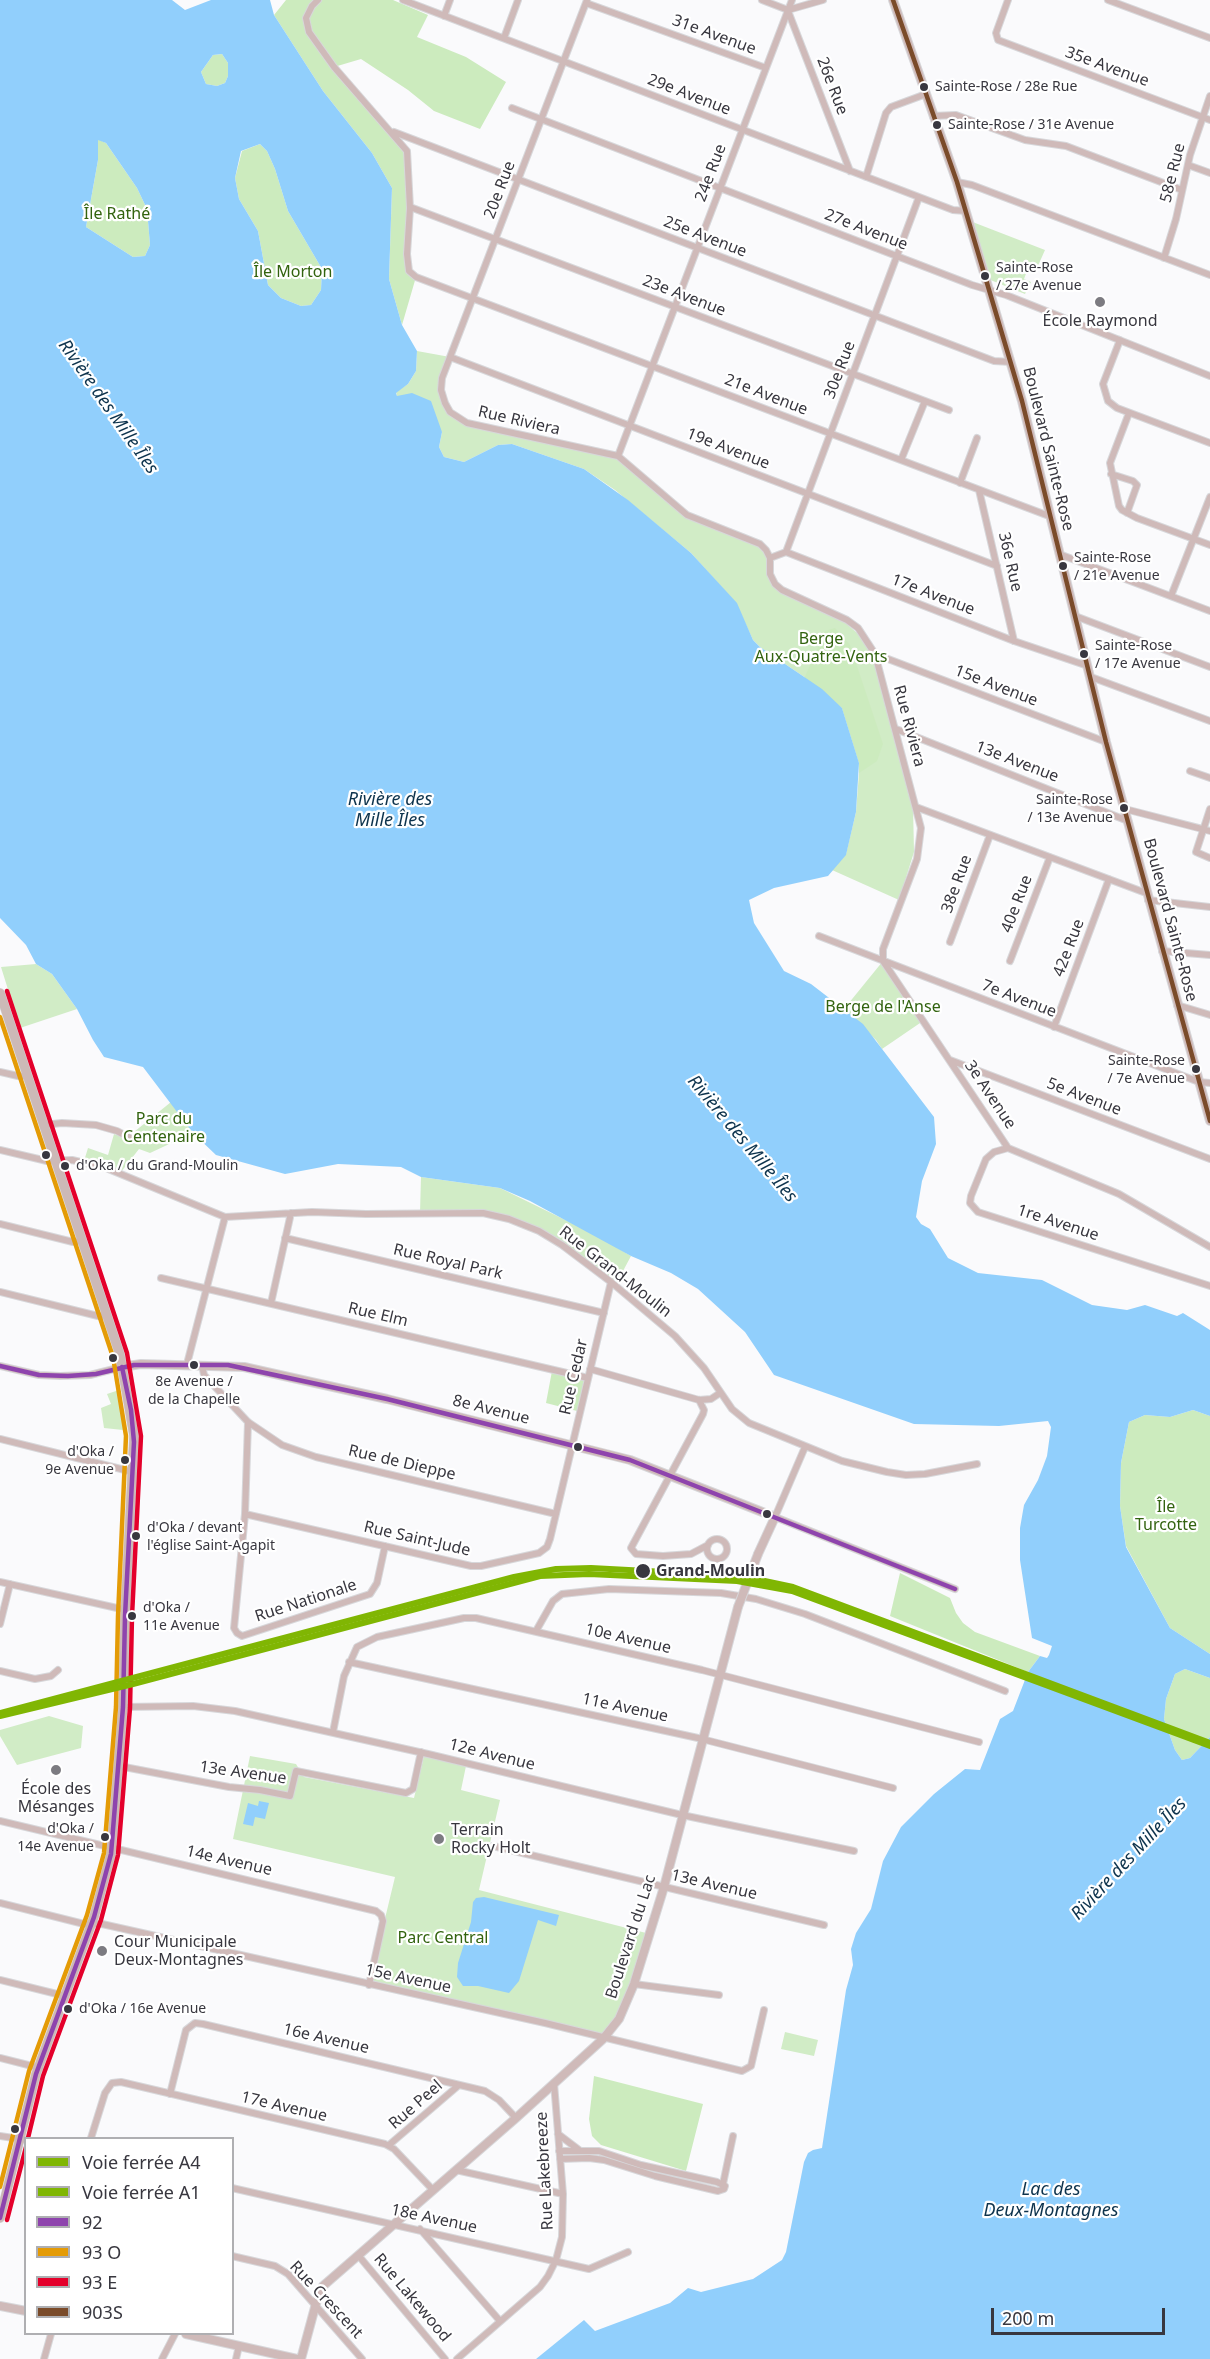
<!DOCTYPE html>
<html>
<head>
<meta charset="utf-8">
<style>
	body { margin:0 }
	#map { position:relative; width:1210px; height:2359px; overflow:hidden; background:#fafafc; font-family:"Noto Sans",sans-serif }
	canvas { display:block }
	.legend { position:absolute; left:24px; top:2137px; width:210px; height:198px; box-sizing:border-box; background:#fff; border:2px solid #afafb2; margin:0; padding:8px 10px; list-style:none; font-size:18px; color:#38373f }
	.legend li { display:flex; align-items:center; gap:12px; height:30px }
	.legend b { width:30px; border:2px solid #afafb2 }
	.scale { position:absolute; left:991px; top:2308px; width:174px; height:27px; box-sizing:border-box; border:3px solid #38373f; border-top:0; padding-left:8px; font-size:18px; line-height:21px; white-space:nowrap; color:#38373f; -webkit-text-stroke:4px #fff; paint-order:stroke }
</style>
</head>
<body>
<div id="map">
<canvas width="1210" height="2359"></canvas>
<ul class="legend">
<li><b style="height:8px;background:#80b603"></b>Voie ferrée A4</li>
<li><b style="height:8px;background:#80b603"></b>Voie ferrée A1</li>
<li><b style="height:8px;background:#8e44ad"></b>92</li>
<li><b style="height:8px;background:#e49b06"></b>93 O</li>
<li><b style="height:8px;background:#e4002b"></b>93 E</li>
<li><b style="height:8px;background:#7a4b2a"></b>903S</li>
</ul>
<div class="scale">200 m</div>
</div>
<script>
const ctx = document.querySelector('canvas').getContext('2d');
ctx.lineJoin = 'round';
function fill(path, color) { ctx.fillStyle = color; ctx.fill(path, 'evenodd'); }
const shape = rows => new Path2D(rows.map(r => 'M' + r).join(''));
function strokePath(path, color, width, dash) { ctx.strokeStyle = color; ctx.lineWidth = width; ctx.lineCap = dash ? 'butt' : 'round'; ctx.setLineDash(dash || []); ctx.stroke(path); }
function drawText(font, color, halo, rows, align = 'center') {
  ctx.font = font + ' "Noto Sans",sans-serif'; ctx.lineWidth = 4.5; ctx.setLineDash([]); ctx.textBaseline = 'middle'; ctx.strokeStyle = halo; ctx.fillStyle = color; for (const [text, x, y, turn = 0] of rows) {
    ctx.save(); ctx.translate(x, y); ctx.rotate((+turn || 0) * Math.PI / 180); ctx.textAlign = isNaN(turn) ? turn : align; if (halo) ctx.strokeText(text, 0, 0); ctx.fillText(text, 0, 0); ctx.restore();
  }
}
const green = shape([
	[970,221,1045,250,1037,268,1029,266,1024,279,1031,282,1025,294,988,279],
	[417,351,450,357,442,378,445,403,457,418,619,457,684,511,762,543,775,584,841,619,864,639,872,657,896,729,913,806,914,852,899,900,832,870,846,854,856,812,859,773,859,763,842,708,822,689,760,647,753,640,736,603,691,553,615,490,584,469,512,444,498,445,464,462,444,457,439,447,442,432,397,396,396,392,408,384,416,371],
	[883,961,923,1021,882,1049,876,1040,844,1009],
	[36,964,52,974,77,1009,20,1028,1,967],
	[171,1102,193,1133,150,1153,139,1149,121,1172,84,1161,88,1148,108,1155,114,1134,120,1136,126,1143,132,1142,134,1132],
	[421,1177,500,1188,594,1234,631,1256,615,1286,539,1231,483,1213,420,1213],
	[119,1390,123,1413,123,1430,104,1428,101,1408,111,1404,107,1394],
	[49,1716,83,1726,81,1748,17,1765,0,1736,0,1730],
	[250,1756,296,1764,304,1777,414,1798,424,1756,466,1766,461,1790,500,1800,479,1890,650,1934,628,2000,606,2037,369,1985,395,1877,233,1839],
	[785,2032,818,2040,814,2056,781,2049]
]);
const forest = shape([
	[286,0,393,0,428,15,417,37,466,57,506,82,480,129,434,111,408,90,361,59,334,67,407,151,409,271,416,277,402,325,389,279,392,188,372,153,323,91,274,15],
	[222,54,228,63,228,76,225,83,217,86,206,84,201,72,213,55],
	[98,139,106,143,137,188,147,209,150,245,145,256,133,257,86,227,98,160],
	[260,144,267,151,275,169,288,211,322,269,321,290,311,305,301,306,281,298,268,285,258,231,239,199,235,178,242,151],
	[835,628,850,645,883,744,877,761,859,773,859,763,842,708,804,679,825,631],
	[552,1371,586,1379,577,1411,546,1403],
	[1193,1410,1210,1416,1210,1654,1170,1628,1126,1546,1120,1506,1121,1463,1129,1422,1145,1415,1170,1417],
	[900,1573,950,1598,956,1613,963,1623,975,1632,1040,1656,1028,1672,890,1616],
	[1185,1669,1210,1678,1210,1737,1190,1758,1182,1760,1175,1750,1164,1719,1166,1699,1175,1674],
	[594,2076,703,2104,686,2171,601,2145,592,2136,589,2119]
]);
const water = shape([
	[0,0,172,0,185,10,211,0,270,0,274,15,323,91,372,153,392,188,389,279,402,325,417,351,416,371,408,384,396,393,397,396,412,393,431,401,442,432,439,447,444,457,464,462,498,445,512,444,584,469,628,500,691,553,737,603,753,640,760,647,822,689,842,708,859,763,856,812,846,855,828,876,774,888,749,900,754,923,784,971,811,984,863,1024,934,1117,936,1144,922,1181,916,1217,921,1224,930,1229,948,1258,978,1273,1042,1280,1092,1305,1127,1310,1145,1305,1177,1316,1183,1313,1210,1330,1210,1416,1193,1410,1170,1417,1145,1415,1129,1422,1121,1463,1120,1506,1126,1547,1170,1628,1210,1654,1210,1678,1185,1669,1175,1674,1166,1699,1164,1719,1175,1750,1182,1760,1190,1758,1210,1737,1210,2359,536,2359,584,2320,595,2331,670,2303,688,2288,701,2292,753,2279,782,2260,786,2252,804,2162,808,2153,813,2150,822,2148,846,1990,853,1965,851,1949,856,1933,871,1909,883,1861,901,1827,934,1794,965,1769,980,1770,1000,1719,1013,1711,1028,1672,1040,1656,1047,1658,1049,1655,1052,1646,1032,1638,1020,1560,1020,1528,1024,1505,1038,1480,1047,1456,1051,1427,1048,1421,999,1426,914,1424,774,1375,745,1332,698,1289,671,1273,631,1256,530,1201,500,1188,421,1177,401,1167,338,1164,285,1174,216,1155,193,1133,143,1067,104,1057,93,1040,77,1009,52,974,36,964,26,945,0,918],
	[222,54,228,63,228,76,225,83,217,86,206,84,201,72,213,55],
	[98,140,106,143,137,188,147,209,150,245,145,256,133,257,86,227,98,160],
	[260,144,267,151,275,169,288,211,322,269,321,290,311,305,301,306,281,298,268,285,258,231,239,199,235,178,241,151],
	[259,1801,269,1803,265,1819,255,1817,253,1826,243,1824,248,1803,258,1806],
	[484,1897,559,1915,556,1926,538,1920,519,1981,509,1993,478,1986,463,1986,457,1977,458,1963,471,1922,473,1902,476,1898]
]);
const minor = shape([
	[318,0,312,6,306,18,309,32,334,67,407,151,410,208,407,254,409,271,416,277,1049,516],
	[403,0,919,197,953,210,966,211],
	[587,0,442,378,441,390,445,403,450,412,467,423,618,456,687,515,760,544,766,550,770,558,770,574,775,584,782,590,847,620,858,628,875,654,921,828,917,859,883,949,883,961,1008,1148,1119,1194,1210,1247],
	[762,0,788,10,823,0],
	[1008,0,996,33,998,40,1210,120],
	[1108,0,1210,38],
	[586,3,766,68],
	[788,11,850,171],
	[444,16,450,0],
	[504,38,518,0],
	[512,108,972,285,1006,295,1210,376],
	[933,116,956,115,1025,140,1066,146,1182,190],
	[394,132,994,361,1011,362],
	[1188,165,1210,173],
	[866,177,886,113,891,107,926,94],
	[957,182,972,185,1210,275],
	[410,207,949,410],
	[1164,258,1176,219,1190,155,1210,96],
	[1120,340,1103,384,1108,401,1117,408,1210,443],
	[450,357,997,566],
	[1129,413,1110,463,1119,506,1122,510,1137,518,1210,545],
	[618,456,792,0],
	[901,460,925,401],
	[1111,474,1133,481,1137,485,1127,513],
	[960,483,977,438],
	[979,490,1014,641],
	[786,552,919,197],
	[1059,554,1210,611],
	[770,558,786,552,1014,641,1088,666],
	[1171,596,1210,497],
	[1075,616,1210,667],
	[875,654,1106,742],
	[1091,677,1210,721],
	[896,729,1128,821],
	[1190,771,1210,778],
	[916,807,1146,893],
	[1125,809,1210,831],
	[1210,809,1196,852,1210,858],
	[1148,900,1210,907],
	[819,936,1199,1082,1210,1083],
	[950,942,990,835],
	[1162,951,1210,955],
	[1010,961,1050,857],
	[1177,1005,1210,1015],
	[1054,1027,1109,879],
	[950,1060,1210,1159],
	[0,1072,18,1076,27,1076],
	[43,1125,62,1123,96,1125,117,1131,130,1138],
	[1008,1148,994,1152,986,1159,971,1196,970,1203,978,1212,1210,1286],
	[0,1150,47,1161,72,1160,106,1168,225,1217,312,1212,366,1214,483,1213,509,1219,539,1231,562,1245,611,1282,675,1336,704,1368,732,1409,749,1423,842,1461,887,1472,906,1475,925,1474,977,1464],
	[0,1224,73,1242,81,1241],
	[285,1238,604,1313],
	[161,1278,588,1378],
	[0,1292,98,1316,107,1315],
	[271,1303,291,1213],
	[187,1364,225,1217],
	[202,1365,204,1375,248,1422,282,1445,316,1457,556,1514],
	[0,1366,39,1375,60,1376,90,1375,122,1367],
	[590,1369,699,1400,711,1399,720,1393],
	[699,1400,704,1410,703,1414,631,1548,636,1554,663,1556,691,1554,708,1545],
	[248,1422,245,1514,234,1628,237,1633,242,1636,370,1594,377,1583,385,1546],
	[0,1439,133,1472],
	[805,1447,775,1517,955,1589],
	[245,1514,471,1566,481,1566,539,1553,547,1547,550,1539,611,1282],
	'707 1549a10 10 0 1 1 20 0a10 10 0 1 1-20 0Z',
	[0,1582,126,1610],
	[0,1624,10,1584],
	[536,1631,553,1601,562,1594,609,1589,721,1593,756,1599,805,1614,1005,1691],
	[349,1662,698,1738,893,1788],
	[0,1671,35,1679,51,1676,58,1670],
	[123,1707,193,1706,235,1711,428,1754,682,1815,854,1851],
	[333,1732,344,1676,357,1647,377,1637,464,1618,476,1618,702,1670,979,1742],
	[119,1766,229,1787,260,1790,290,1796,296,1771,406,1793,413,1789,421,1752],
	[0,1821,376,1911,381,1915,383,1921,369,1985],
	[493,1846,824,1925],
	[0,1903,84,1924,102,1924,545,2023,742,2071,751,2066,764,2010],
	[0,1980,65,1996],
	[634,1984,719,1995],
	[0,2058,40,2068],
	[170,2094,186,2030,195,2023,203,2024,485,2091,499,2100,516,2118],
	[558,2134,579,2150],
	[0,2136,26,2140],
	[91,2138,105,2093,112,2083,121,2082,385,2144,394,2149,433,2190],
	[389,2145,459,2085],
	[559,2151,599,2151,641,2165,717,2182,725,2186,724,2189,718,2191,655,2176,604,2160,589,2158,560,2159],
	[456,2170,563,2194],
	[723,2184,733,2136],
	[232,2188,589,2269,628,2252],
	[420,2229,500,2321],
	[358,2255,445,2359],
	[232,2256,275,2266,288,2274,362,2359],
	[44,2359,51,2334],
	[162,2359,175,2334],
	[236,2359,239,2346],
	[457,2359,540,2287,548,2276,556,2260,562,2237,563,2194,554,2083]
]);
const tertiary = shape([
	[893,0,957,182,1022,401,1106,742,1210,1121],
	[122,1367,141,1364,244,1367,387,1399,630,1460,775,1517,758,1554],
	[0,2306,26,2311],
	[186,2334,297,2359],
	[301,2359,318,2296,323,2286,516,2118,603,2039,619,2019,634,1984,664,1887,738,1607]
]);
const secondary = shape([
	[0,993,120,1355,134,1436,125,1616,123,1707,111,1854,94,1917,36,2074,0,2218]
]);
const tertiaryBridge = shape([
	[738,1607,758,1554]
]);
const bus1 = shape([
	[0,1366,39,1375,68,1376,96,1374,134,1365,228,1365,387,1399,630,1460,955,1589],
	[0,2218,36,2074,94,1917,111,1854,123,1707,125,1616,134,1442,131,1410,122,1367]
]);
const bus2 = shape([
	[0,1017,113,1357,126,1436,118,1616,116,1707,104,1853,87,1915,29,2071,0,2187]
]);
const bus3 = shape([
	[7,991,127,1353,141,1436,132,1616,130,1708,118,1855,101,1920,43,2076,28,2138],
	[7,2220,26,2147]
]);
const bus4 = shape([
	[893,0,957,182,1022,401,1106,742,1210,1121]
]);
const rail1 = shape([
	[0,1713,514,1577,556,1569,591,1568,741,1576,793,1587,1210,1743]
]);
const rail2 = shape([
	[0,1716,133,1684,540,1576,589,1574,737,1581,792,1591,1210,1746]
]);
const markers = [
	[924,87,5,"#38373f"],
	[937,125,5,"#38373f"],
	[985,276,5,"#38373f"],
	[1100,302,6,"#7c7b81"],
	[1063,566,5,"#38373f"],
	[1084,654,5,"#38373f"],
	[1124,808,5,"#38373f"],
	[1196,1069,5,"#38373f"],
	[46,1155,5,"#38373f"],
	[65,1166,5,"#38373f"],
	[113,1358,5,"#38373f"],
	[194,1365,5,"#38373f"],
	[578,1447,5,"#38373f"],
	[125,1460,5,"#38373f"],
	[767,1514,5,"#38373f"],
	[136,1536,5,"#38373f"],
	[643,1571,8,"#38373f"],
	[132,1616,5,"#38373f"],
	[56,1770,6,"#7c7b81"],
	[105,1837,5,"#38373f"],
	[439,1839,6,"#7c7b81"],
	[102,1951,6,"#7c7b81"],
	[68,2009,5,"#38373f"],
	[15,2129,5,"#38373f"]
];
const busNames = [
	["Sainte-Rose / 28e Rue",935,87],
	["Sainte-Rose / 31e Avenue",948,125],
	["Sainte-Rose",996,268],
	["/ 27e Avenue",996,286],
	["Sainte-Rose",1074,558],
	["/ 21e Avenue",1074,576],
	["Sainte-Rose",1095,646],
	["/ 17e Avenue",1095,664],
	["Sainte-Rose",1113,800,"right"],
	["/ 13e Avenue",1113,818,"right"],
	["Sainte-Rose",1185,1061,"right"],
	["/ 7e Avenue",1185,1079,"right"],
	["d'Oka / du Grand-Moulin",76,1166],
	["8e Avenue /",194,1382,"center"],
	["de la Chapelle",194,1400,"center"],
	["d'Oka /",114,1452,"right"],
	["9e Avenue",114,1470,"right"],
	["d'Oka / devant",147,1528],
	["l'église Saint-Agapit",147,1546],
	["d'Oka /",143,1608],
	["11e Avenue",143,1626],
	["d'Oka /",94,1829,"right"],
	["14e Avenue",94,1847,"right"],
	["d'Oka / 16e Avenue",79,2009]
];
const streetNames = [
	["31e Avenue",714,35,20],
	["35e Avenue",1107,67,20],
	["26e Rue",832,86,69],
	["29e Avenue",689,95,21],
	["24e Rue",711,173,-69],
	["58e Rue",1173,173,-76],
	["20e Rue",500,190,-69],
	["27e Avenue",866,230,21],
	["25e Avenue",705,237,21],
	["23e Avenue",684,296,21],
	["30e Rue",840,370,-69],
	["21e Avenue",766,395,21],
	["Rue Riviera",519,421,13],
	["19e Avenue",728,449,21],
	["Boulevard Sainte-Rose",1048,449,76],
	["36e Rue",1010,562,77],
	["17e Avenue",933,595,21],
	["15e Avenue",996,686,21],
	["Rue Riviera",909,726,75],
	["13e Avenue",1017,762,21],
	["38e Rue",957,884,-70],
	["40e Rue",1017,904,-69],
	["Boulevard Sainte-Rose",1170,920,75],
	["42e Rue",1069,948,-69],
	["7e Avenue",1019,999,21],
	["3e Avenue",990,1095,56],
	["5e Avenue",1084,1097,21],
	["1re Avenue",1058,1223,18],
	["Rue Royal Park",448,1262,13],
	["Rue Grand-Moulin",615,1272,38],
	["Rue Elm",378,1315,13],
	["Rue Cedar",574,1377,-77],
	["8e Avenue",491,1410,14],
	["Rue de Dieppe",402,1463,13],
	["Rue Saint-Jude",417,1539,13],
	["Rue Nationale",306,1601,-18],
	["10e Avenue",628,1639,13],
	["11e Avenue",625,1708,12],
	["12e Avenue",492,1755,14],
	["13e Avenue",243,1773,8],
	["14e Avenue",229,1861,13],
	["13e Avenue",714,1885,13],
	["Boulevard du Lac",631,1937,-72],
	["15e Avenue",408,1979,12],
	["16e Avenue",326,2039,13],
	["Rue Peel",416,2105,-41],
	["17e Avenue",284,2107,13],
	["Rue Lakebreeze",545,2171,-93],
	["18e Avenue",434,2219,12],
	["Rue Lakewood",412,2298,50],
	["Rue Crescent",326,2300,47]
];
const parkNames = [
	["Île Rathé",117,214],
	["Île Morton",293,272],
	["Berge",821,639],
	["Aux-Quatre-Vents",821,657],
	["Berge de l'Anse",883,1007],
	["Parc du",164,1119],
	["Centenaire",164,1137],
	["Île",1166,1507],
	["Turcotte",1166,1525],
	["Parc Central",443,1938]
];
const poiNames = [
	["École Raymond",1100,321],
	["École des",56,1789],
	["Mésanges",56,1807],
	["Terrain",451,1830,"left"],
	["Rocky Holt",451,1848,"left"],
	["Cour Municipale",114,1942,"left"],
	["Deux-Montagnes",114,1960,"left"]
];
const stopNames = [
	["Grand-Moulin",656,1571]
];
const waterNames = [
	["Rivière des Mille Îles",108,407,55],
	["Rivière des",390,800],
	["Mille Îles",390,821],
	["Rivière des Mille Îles",742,1139,50],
	["Rivière des Mille Îles",1129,1859,-47],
	["Lac des",1051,2190],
	["Deux-Montagnes",1051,2211]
];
fill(green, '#d1ecc6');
fill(forest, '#ccebbe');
fill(water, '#91cffc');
strokePath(minor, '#d7d7da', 8);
strokePath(tertiary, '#d7d7da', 10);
strokePath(secondary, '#d7d7da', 10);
strokePath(minor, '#cfbab9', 6);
strokePath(tertiary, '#cfbab9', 8);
strokePath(secondary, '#ccb9b7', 9);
strokePath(tertiaryBridge, '#d7d7da', 10, []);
strokePath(tertiaryBridge, '#cfbab9', 8);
strokePath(bus1, '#8e44ad', 4.5);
strokePath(bus2, '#e49b06', 4.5);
strokePath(bus3, '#e4002b', 4.5);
strokePath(bus4, '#7a4b2a', 4.5);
strokePath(rail1, '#80b603', 6);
strokePath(rail2, '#80b603', 6);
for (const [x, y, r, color] of markers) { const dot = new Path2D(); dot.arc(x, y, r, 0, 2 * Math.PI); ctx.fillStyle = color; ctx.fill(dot); strokePath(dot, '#fff', 2); }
drawText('14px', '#38373f', '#fff', busNames, 'left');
drawText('16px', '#38373f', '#fff', streetNames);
drawText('16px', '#32630f', '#fff', parkNames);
drawText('16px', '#38373f', '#fff', poiNames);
drawText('bold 16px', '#38373f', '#fff', stopNames, 'left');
drawText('italic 18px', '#0d334d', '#fff', waterNames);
</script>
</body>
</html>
